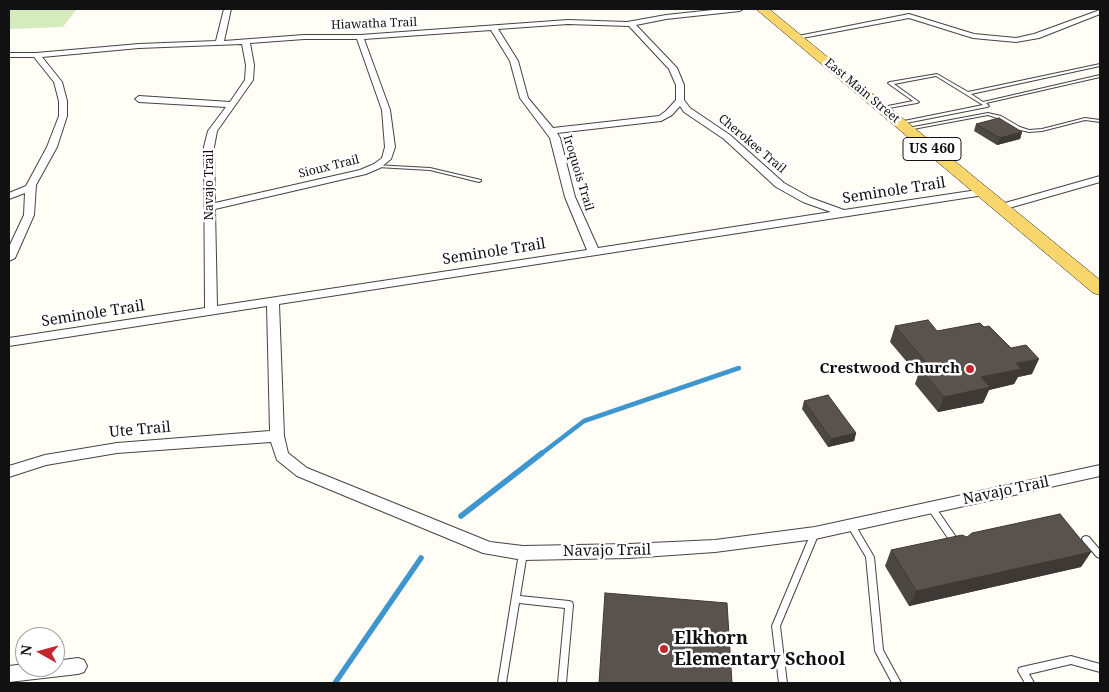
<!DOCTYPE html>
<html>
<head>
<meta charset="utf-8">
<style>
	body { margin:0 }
	#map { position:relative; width:1109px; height:692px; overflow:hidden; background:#fffdf5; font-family:"Noto Serif",serif }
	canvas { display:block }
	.frame { position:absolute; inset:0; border:10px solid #111; pointer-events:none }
	.north { position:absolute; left:15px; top:627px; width:50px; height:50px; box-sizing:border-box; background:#fff; border:1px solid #a0a0a0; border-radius:50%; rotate:277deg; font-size:14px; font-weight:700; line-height:20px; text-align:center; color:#111 }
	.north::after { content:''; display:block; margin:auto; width:18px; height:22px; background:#c4262e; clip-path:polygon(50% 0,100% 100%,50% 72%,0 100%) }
</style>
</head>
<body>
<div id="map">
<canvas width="1109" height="692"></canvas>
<div class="frame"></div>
<div class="north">N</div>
</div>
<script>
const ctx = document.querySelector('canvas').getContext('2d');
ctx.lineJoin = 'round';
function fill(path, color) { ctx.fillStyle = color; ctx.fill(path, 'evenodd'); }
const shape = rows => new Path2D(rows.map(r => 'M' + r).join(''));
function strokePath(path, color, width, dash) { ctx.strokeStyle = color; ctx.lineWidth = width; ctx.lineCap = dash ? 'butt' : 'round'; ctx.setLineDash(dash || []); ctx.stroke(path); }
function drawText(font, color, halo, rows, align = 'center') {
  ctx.font = font + ' "Noto Serif",serif'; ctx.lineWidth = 5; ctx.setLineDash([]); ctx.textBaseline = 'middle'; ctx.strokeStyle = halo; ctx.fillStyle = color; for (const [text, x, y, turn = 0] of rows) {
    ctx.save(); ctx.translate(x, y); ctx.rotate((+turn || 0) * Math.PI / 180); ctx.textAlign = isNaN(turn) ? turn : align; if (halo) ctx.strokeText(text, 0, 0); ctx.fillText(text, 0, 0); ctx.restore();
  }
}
const green = shape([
	[9,9,77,9,63,27,9,29]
]);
const streamFar1 = shape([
	[541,454,584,421,739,368]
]);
const stream = shape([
	[461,516,542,453],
	[335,683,421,558]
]);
const lane = shape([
	[1100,64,1100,66,971,94,983,102,1100,75,1100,77,986,103,989,106,987,107,901,124,899,124,899,122,983,105,936,76,894,84,919,102,917,103,883,109,881,108,883,107,913,101,889,84,888,83,890,82,937,74,968,92,1100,64],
	[988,113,1001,116,1020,127,1029,130,1042,129,1085,118,1100,120,1100,122,1085,120,1042,131,1029,132,1016,129,997,118,988,115,908,130,906,129,908,128,988,113],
	[375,165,430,168,481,180,481,181,479,182,430,170,377,167,375,167,375,165],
	[931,504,934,505,958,540,959,542,958,544,955,545,952,544,928,509,927,507,928,505,931,504],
	[851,522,854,523,874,557,883,650,901,683,892,683,875,651,866,557,847,525,848,523,851,522],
	[815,530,818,531,819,533,780,626,787,683,779,683,772,626,811,533,812,531,815,530],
	[1086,536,1089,537,1100,550,1100,558,1097,557,1083,541,1082,539,1083,537,1086,536],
	[523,550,526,551,527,553,520,596,569,601,572,602,573,605,566,683,558,683,565,608,519,603,506,683,498,683,519,553,520,551,523,550],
	[1071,656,1100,664,1100,672,1071,664,1029,674,1034,683,1025,683,1018,671,1019,668,1022,667,1071,656]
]);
const street = shape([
	[224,9,231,9,224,41,304,35,360,35,568,20,627,22,666,15,722,9,743,9,740,11,666,19,636,25,677,68,684,85,684,100,690,108,730,135,784,183,811,198,844,210,984,189,989,192,984,195,279,304,284,436,288,453,307,468,490,542,523,546,629,544,715,540,815,527,1100,465,1100,476,815,539,715,552,629,558,523,560,483,553,297,476,277,460,271,442,117,453,46,465,9,477,9,466,45,455,117,443,270,431,267,306,9,346,9,338,205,308,204,147,208,131,226,107,139,102,135,99,139,96,230,102,245,80,246,65,242,44,139,48,42,57,62,82,67,101,67,116,57,147,36,185,34,215,15,258,9,261,9,247,24,215,25,193,9,199,9,193,26,186,47,147,59,116,59,101,54,82,34,57,9,57,9,53,36,53,139,44,216,41,224,9],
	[568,24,629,26,669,69,676,85,676,100,666,111,659,116,553,128,528,98,518,61,498,29,568,24],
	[491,30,510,61,520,98,550,138,565,197,587,250,217,306,215,209,366,174,380,168,391,159,395,147,390,110,364,39,491,30],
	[304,39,357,39,382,110,385,147,382,158,374,164,360,170,215,203,214,147,217,131,253,80,254,65,250,43,304,39],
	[680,106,684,112,724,139,776,187,803,202,831,212,598,248,575,197,560,138,557,133,661,121,672,115,680,106],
	[1100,10,1100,14,1039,38,1016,42,973,38,909,18,797,39,793,37,909,14,974,34,1016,38,1034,34,1100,10],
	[1100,176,1100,182,1002,210,997,207,998,205,1100,176],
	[78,658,84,660,87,666,84,672,78,674,9,682,9,666,25,664,25,667,55,667,55,661,78,658]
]);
const primary = shape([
	[756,9,769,9,1100,280,1100,295,1093,293,756,9]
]);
const wall = shape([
	[976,124,1022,132,1020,139,997,145,974,131],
	[895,326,937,331,1032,374,1018,377,1014,384,989,390,983,403,938,412,915,384,918,375,890,342],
	[804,401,856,433,854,441,828,447,802,409],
	[967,537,1091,552,1081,567,909,606,885,566,891,550]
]);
const shadedWall = shape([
	[1022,132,1020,139,997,145,1000,138],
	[1039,359,1032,374,1018,377,1014,384,989,390,983,403,938,412,944,397,981,377,1016,363],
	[856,433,854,441,828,447,831,439],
	[1091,552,1081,567,909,606,916,591]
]);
const building = shape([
	[999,118,1022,132,1000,138,976,124,999,118],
	[928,320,937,331,980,323,984,327,989,326,1011,348,1026,345,1039,359,1016,363,1021,369,981,377,990,387,944,397,920,369,930,367,895,326,928,320],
	[828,395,856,433,831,439,804,401,828,395],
	[1060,514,1091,552,916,591,891,550,962,535,967,537,972,533,1060,514],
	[605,593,727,603,732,683,599,683,605,593]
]);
const markers = [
	[970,369,5,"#c4262e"],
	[664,649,5,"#c4262e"]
];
const farStreetnames = [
	["Hiawatha Trail",374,24,-2],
	["East Main Street",862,91,40],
	["Cherokee Trail",752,144,40],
	["Sioux Trail",329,167,-14],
	["Iroquois Trail",578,173,73],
	["Navajo Trail",210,185,-90]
];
const shields = [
	[932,149,58]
];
const shieldNames = [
	["US 460",932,149]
];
const streetNames = [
	["Seminole Trail",894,191,-9],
	["Seminole Trail",494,252,-9],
	["Seminole Trail",93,314,-9],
	["Ute Trail",140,430,-5],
	["Navajo Trail",1006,491,-12],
	["Navajo Trail",607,551,-1]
];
const poiNames = [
	["Crestwood Church",960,369]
];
const nearPoinames = [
	["Elkhorn",674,639],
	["Elementary School",674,660]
];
fill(green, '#d5ebbd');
strokePath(streamFar1, '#3f96cf', 4.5);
strokePath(stream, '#3f96cf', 5.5);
strokePath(lane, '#444', 2);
strokePath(street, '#444', 2);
strokePath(primary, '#222', 1);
fill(lane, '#fff');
fill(street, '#fff');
fill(primary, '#f9d66b');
fill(wall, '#4d4742');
fill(shadedWall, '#3f3936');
fill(building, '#5a524d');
strokePath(building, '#3f3936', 1);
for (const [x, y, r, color] of markers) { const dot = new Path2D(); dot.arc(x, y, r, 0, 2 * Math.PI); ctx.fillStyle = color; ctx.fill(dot); strokePath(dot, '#fff', 2); }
drawText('12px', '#111', '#fff', farStreetnames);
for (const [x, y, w] of shields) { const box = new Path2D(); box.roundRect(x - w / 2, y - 11.5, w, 23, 4); ctx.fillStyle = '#fff'; ctx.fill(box); strokePath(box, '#111', 1); }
drawText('bold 14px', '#111', null, shieldNames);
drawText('15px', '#111', '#fff', streetNames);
drawText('bold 15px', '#111', '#fff', poiNames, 'right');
drawText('bold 18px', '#111', '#fff', nearPoinames, 'left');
</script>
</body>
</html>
